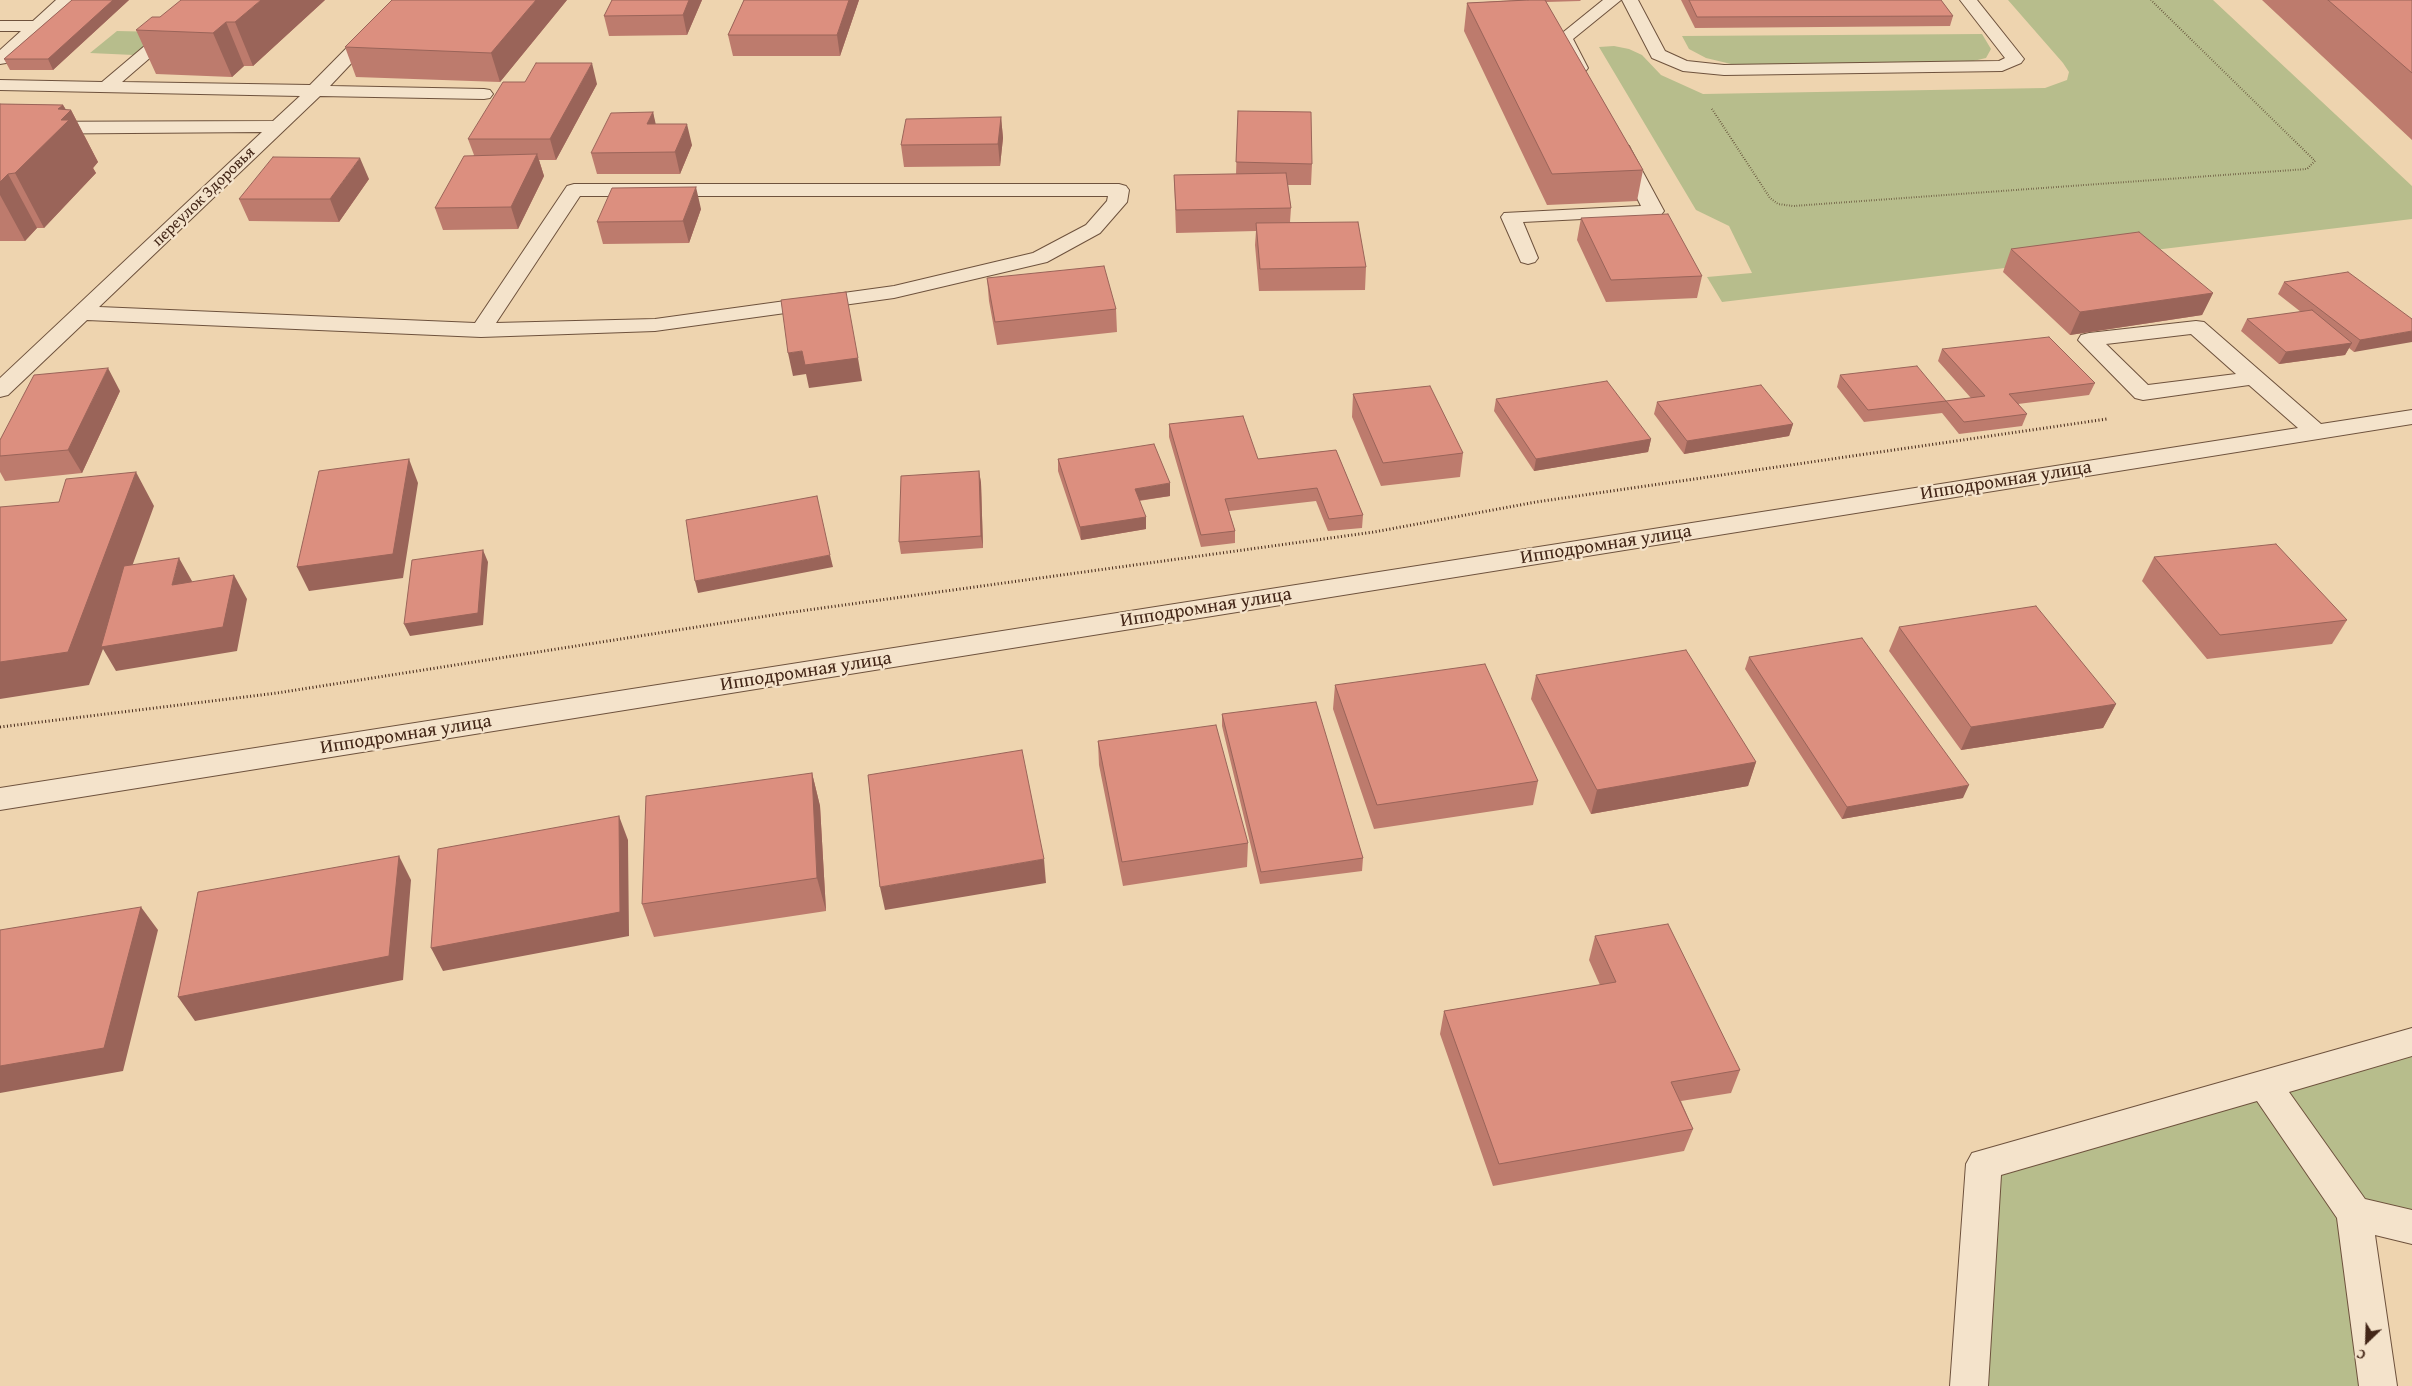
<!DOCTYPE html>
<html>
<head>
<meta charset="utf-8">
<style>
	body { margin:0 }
	#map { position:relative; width:2412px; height:1386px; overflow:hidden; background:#eed4af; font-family:"Gentium Book Plus",serif }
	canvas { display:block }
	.north { position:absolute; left:2342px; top:1316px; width:50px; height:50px; -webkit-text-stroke:4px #f4e3cb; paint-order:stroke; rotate:204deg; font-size:14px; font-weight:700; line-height:20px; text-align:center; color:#432617 }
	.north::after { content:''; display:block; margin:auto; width:18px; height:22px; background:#432617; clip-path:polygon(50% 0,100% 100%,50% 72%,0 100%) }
</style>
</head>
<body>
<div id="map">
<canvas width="2412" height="1386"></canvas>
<div class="north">С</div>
</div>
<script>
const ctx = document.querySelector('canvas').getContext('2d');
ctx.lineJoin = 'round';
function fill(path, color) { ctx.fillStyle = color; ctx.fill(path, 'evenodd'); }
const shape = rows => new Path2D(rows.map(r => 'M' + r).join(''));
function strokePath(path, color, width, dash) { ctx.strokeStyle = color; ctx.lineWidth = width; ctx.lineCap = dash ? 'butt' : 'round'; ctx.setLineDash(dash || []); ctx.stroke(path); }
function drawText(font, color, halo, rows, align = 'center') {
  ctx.font = font + ' "Gentium Book Plus",serif'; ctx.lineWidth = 4.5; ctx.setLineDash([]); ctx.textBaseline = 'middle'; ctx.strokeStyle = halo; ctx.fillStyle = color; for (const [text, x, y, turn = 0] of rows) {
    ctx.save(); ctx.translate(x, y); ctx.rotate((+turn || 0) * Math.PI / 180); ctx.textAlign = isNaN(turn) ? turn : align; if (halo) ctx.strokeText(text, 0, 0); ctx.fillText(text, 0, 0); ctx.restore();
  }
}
const green = shape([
	[2008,0,2213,0,2412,186,2412,219,1722,302,1707,277,1752,273,1729,226,1696,210,1599,47,1614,46,1629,49,1642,55,1661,75,1703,94,2045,88,2067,80,2069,72,2063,63],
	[117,31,161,32,134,55,90,53],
	[1982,34,1991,49,1986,58,1969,62,1771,66,1731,64,1706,58,1689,49,1682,36],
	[2412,1042,2412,1227,2355,1213,2378,1386,1969,1386,1984,1164]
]);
const pathFar1 = shape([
	[1712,109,1770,198,1778,204,1793,206,2307,169,2315,161,2151,0]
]);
const path = shape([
	[0,727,277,693,786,613,1374,532,1536,502,2107,419]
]);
const minor = shape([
	[56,0,74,0,6,63,0,64,0,50,21,31,0,31,0,21,33,21,56,0],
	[199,0,217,0,122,82,310,85,394,0,411,0,330,86,484,89,490,90,493,94,490,98,484,99,320,96,99,307,475,323,567,186,574,184,1119,184,1126,186,1129,190,1127,202,1100,233,1047,262,894,298,655,331,481,337,87,320,8,395,0,397,0,378,262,132,0,134,0,122,273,121,300,96,0,90,0,80,102,82,199,0],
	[580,196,1108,196,1107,201,1086,225,1033,253,894,286,655,319,496,323,580,196],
	[1603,0,1621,0,1573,39,1588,68,1585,72,1579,73,1573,72,1556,38,1603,0],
	[1622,0,1638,0,1665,51,1687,61,1724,65,1999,61,2005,58,1960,0,1977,0,2024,59,2021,63,2002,71,1724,75,1683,71,1652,58,1622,0],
	[1622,144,1629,146,1631,150,1664,211,1661,215,1523,222,1538,258,1535,262,1528,264,1521,262,1501,217,1504,213,1641,206,1613,150,1615,146,1622,144],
	[2196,321,2204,322,2321,424,2412,410,2412,424,0,810,0,788,2298,428,2249,385,2143,400,2135,398,2078,340,2081,335,2089,333,2196,321],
	[2191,334,2236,374,2148,385,2106,344,2191,334],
	[2412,1028,2412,1056,2289,1092,2365,1199,2412,1210,2412,1244,2375,1235,2397,1386,2359,1386,2337,1218,2257,1101,2001,1175,1988,1386,1950,1386,1966,1164,1972,1153,2412,1028]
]);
const wall = shape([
	[72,0,129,0,53,70,10,70,4,59],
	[325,0,253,66,244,66,232,77,156,74,136,30],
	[567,0,500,82,356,77,345,47],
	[612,0,702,0,687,35,609,36,604,16],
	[744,0,859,0,840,56,733,56,728,35],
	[1517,0,1581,0,1580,1,1546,2,1643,170,1637,201,1547,205,1464,31,1467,3],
	[1681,0,1941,0,1953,16,1950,26,1695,28],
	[2262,0,2412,0,2412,140],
	[597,84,556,160,539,160,544,176,518,229,443,230,435,208,474,155,468,139],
	[0,104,63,105,66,110,71,110,98,162,93,168,96,173,44,228,37,228,25,241,0,241],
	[1238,111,1312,164,1311,185,1288,185,1291,208,1290,222,1366,267,1365,290,1259,291,1255,245,1256,231,1176,233,1174,175,1236,174],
	[653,112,655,124,692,145,680,174,597,174,591,153],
	[1001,117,1003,138,1000,166,904,167,901,145],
	[369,179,339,222,249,221,239,199],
	[701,209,689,243,603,244,597,222],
	[1581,218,1702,276,1697,298,1606,302,1577,240],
	[2011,249,2213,293,2202,315,2070,335,2003,272],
	[987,278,1116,309,1117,332,997,345,989,301],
	[2284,282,2412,319,2354,352,2349,348,2345,355,2279,364,2241,331,2247,319,2301,312,2278,294],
	[1942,349,2095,383,2089,395,2018,404,2027,414,2022,426,1959,434,1942,413,1946,401,1971,398,1938,361],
	[1840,375,1946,401,1942,413,1864,422,1837,387],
	[120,391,82,473,5,481,0,472,0,440],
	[1353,394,1463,453,1460,477,1381,486,1352,417],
	[1496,399,1651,439,1648,452,1534,471,1494,411],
	[1657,402,1793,424,1789,436,1684,454,1654,414],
	[1169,424,1258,459,1336,450,1363,515,1362,528,1328,531,1316,501,1229,511,1235,531,1235,543,1201,547,1169,437],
	[1058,459,1170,496,1139,501,1146,517,1146,529,1081,540,1058,471],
	[979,471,981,483,983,548,901,554,899,542],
	[2154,557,2347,620,2332,644,2207,659,2142,581],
	[1899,627,2116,704,2103,728,1961,750,1889,651],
	[1749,657,1963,798,1842,819,1745,669],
	[1536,675,1756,762,1748,786,1591,814,1531,699],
	[1335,685,1538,781,1533,805,1374,829,1333,709],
	[1222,714,1363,858,1362,871,1260,884,1222,726],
	[1098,741,1248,843,1247,867,1123,886,1099,765],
	[812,773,820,806,826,911,654,937,642,904],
	[1595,936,1740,1070,1731,1093,1681,1101,1693,1129,1684,1151,1493,1186,1440,1034,1444,1011,1600,985,1589,960]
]);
const shadedWall = shape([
	[113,0,129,0,53,70,48,59],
	[261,0,325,0,253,66,235,22],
	[536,0,567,0,500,82,491,53],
	[689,0,702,0,687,35,683,15],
	[849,0,859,0,840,56,837,35],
	[226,22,244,66,232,77,213,33],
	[592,63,597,84,556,160,550,139],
	[63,105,68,113,71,110,98,162,93,168,96,173,44,228,15,173,58,109],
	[653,112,658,134,647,124],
	[1001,117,1003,138,1000,166,998,144],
	[687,124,692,145,680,174,675,152],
	[537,154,544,176,518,229,511,207],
	[360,158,369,179,339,222,330,199],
	[8,174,37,228,25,241,0,195,0,182],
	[696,187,701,209,689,243,683,221],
	[2213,293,2202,315,2070,335,2080,312],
	[2412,331,2412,342,2354,352,2360,340],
	[2352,343,2345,355,2279,364,2286,352],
	[802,351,858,358,862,381,809,388,806,374,793,376,788,353],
	[108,368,120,391,82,473,68,450],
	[1793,424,1789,436,1684,454,1687,441],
	[1651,439,1648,452,1534,471,1536,459],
	[409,459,418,483,403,578,309,591,297,567],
	[979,471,981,483,983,548,981,536],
	[136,472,154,506,103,646,234,575,247,599,237,651,116,671,103,649,89,685,0,699,0,662],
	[1170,483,1170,496,1135,501,1135,489],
	[1146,517,1146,529,1081,540,1080,527],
	[483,550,488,562,483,625,410,636,404,624],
	[830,555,833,567,698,593,695,581],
	[179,558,192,581,186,609,172,585],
	[2116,704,2103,728,1961,750,1971,727],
	[1756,762,1748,786,1591,814,1597,790],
	[812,773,820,806,826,911,817,878],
	[1969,785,1963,798,1842,819,1847,807],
	[619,816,628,840,629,936,443,971,431,948],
	[399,856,411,880,403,980,195,1021,178,997],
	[1044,859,1046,883,885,910,880,887],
	[141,907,158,930,123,1071,0,1093,0,1066]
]);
const building = shape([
	[72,0,113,0,48,59,4,59,72,0],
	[181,0,261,0,235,22,226,22,213,33,136,30,152,17,160,17,181,0],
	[392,0,536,0,491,53,345,47,392,0],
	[612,0,689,0,683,15,604,16,612,0],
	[744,0,849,0,837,35,728,35,744,0],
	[1528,0,1545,0,1643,170,1552,174,1467,3,1528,0],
	[1689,0,1941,0,1953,16,1697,17,1689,0],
	[2328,0,2412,0,2412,73,2328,0],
	[536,63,592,63,550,139,468,139,503,82,525,82,536,63],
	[0,104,63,105,58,109,71,110,61,120,69,120,15,173,8,174,0,182,0,104],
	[1238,111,1311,112,1312,164,1236,162,1238,111],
	[653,112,647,124,687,124,675,152,591,153,611,113,653,112],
	[1001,117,998,144,901,145,906,119,1001,117],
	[537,154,511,207,435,208,464,156,537,154],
	[273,157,360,158,330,199,239,199,273,157],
	[1286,173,1291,208,1176,210,1174,175,1286,173],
	[696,187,683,221,597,222,612,188,696,187],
	[1668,214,1702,276,1611,280,1581,218,1668,214],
	[1358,222,1366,267,1260,269,1256,223,1358,222],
	[2139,232,2213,293,2080,312,2011,249,2139,232],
	[1104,266,1116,309,995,322,987,278,1104,266],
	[2348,272,2412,319,2412,331,2360,340,2284,282,2348,272],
	[846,292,858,358,805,365,802,351,788,353,781,300,846,292],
	[2312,310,2352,343,2286,352,2247,319,2312,310],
	[2049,337,2095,383,2009,394,2027,414,1964,422,1946,401,1985,396,1942,349,2049,337],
	[1917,366,1946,401,1868,410,1840,375,1917,366],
	[108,368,68,450,0,456,0,440,34,375,108,368],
	[1607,381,1651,439,1536,459,1496,399,1607,381],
	[1761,385,1793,424,1687,441,1657,402,1761,385],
	[1430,386,1463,453,1383,463,1353,394,1430,386],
	[1243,416,1258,459,1336,450,1363,515,1329,519,1317,488,1225,499,1235,531,1201,535,1169,424,1243,416],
	[1154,444,1170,483,1135,489,1146,517,1080,527,1058,459,1154,444],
	[409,459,393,554,297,567,319,471,409,459],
	[979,471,981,536,899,542,901,476,979,471],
	[136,472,68,652,0,662,0,507,59,502,66,479,136,472],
	[817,496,830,555,695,581,686,520,817,496],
	[2276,544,2347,620,2220,635,2154,557,2276,544],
	[483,550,478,613,404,624,412,560,483,550],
	[179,558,172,585,234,575,223,627,101,647,124,566,179,558],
	[2036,606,2116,704,1971,727,1899,627,2036,606],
	[1862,638,1969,785,1847,807,1749,657,1862,638],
	[1686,650,1756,762,1597,790,1536,675,1686,650],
	[1485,664,1538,781,1377,805,1335,685,1485,664],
	[1316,702,1363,858,1261,872,1222,714,1316,702],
	[1216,725,1248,843,1122,862,1098,741,1216,725],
	[1022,750,1044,859,880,887,868,775,1022,750],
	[812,773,817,878,642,904,646,796,812,773],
	[619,816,620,912,431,948,438,849,619,816],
	[399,856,389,956,178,997,198,892,399,856],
	[141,907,104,1048,0,1066,0,930,141,907],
	[1668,924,1740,1070,1671,1082,1693,1129,1499,1164,1444,1011,1616,982,1595,936,1668,924]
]);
const farStreetnames = [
	["переулок Здоровья",204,197,-44]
];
const streetNames = [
	["Ипподромная улица",2006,481,-9],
	["Ипподромная улица",1606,545,-9],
	["Ипподромная улица",1206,608,-9],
	["Ипподромная улица",806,672,-9],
	["Ипподромная улица",406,735,-9]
];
fill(green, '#b7bd8c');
strokePath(minor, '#6e523d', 2);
strokePath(pathFar1, '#432617', 2, [0.5, 2]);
strokePath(path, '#432617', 3, [1, 2.5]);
fill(minor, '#f4e3cb');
fill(wall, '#bd7b6d');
fill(shadedWall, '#9a6459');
fill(building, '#dc8f7f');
strokePath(building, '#9a6459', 1);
drawText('16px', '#432617', '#f4e3cb', farStreetnames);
drawText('19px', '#432617', '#f4e3cb', streetNames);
</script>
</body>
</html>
